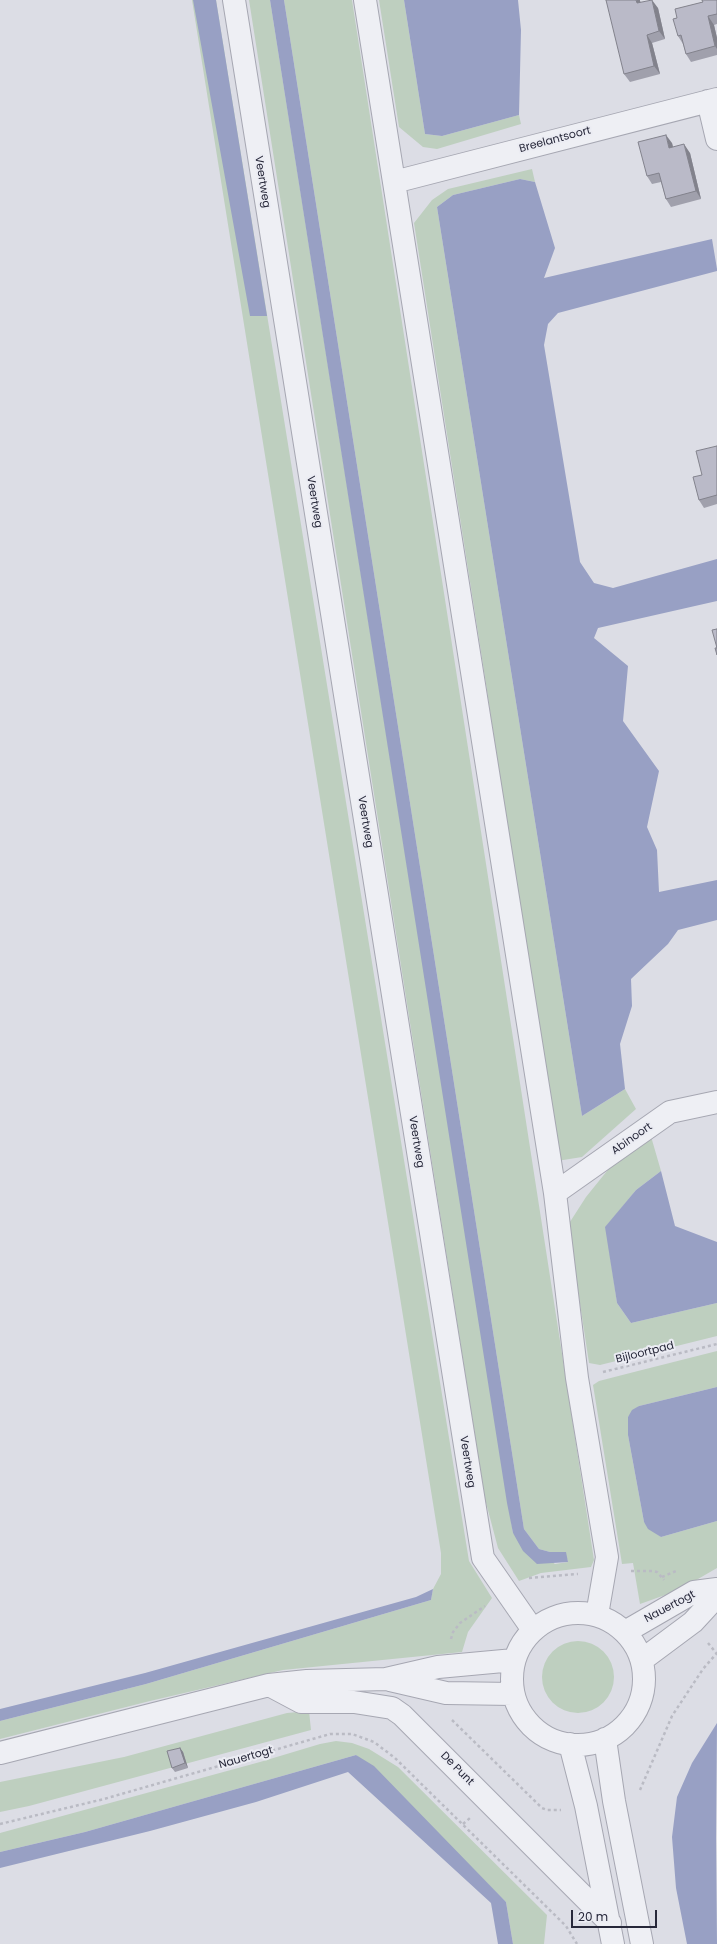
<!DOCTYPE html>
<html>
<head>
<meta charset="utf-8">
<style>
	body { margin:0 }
	#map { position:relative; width:717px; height:1944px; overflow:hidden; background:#dcdde5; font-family:Poppins,sans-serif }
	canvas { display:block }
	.scale { position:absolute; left:571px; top:1910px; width:86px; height:18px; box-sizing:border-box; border:2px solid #27283a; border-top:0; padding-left:5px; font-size:12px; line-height:14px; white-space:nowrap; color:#27283a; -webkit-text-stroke:3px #ebecf3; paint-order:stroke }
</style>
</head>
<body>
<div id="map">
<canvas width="717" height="1944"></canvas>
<div class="scale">20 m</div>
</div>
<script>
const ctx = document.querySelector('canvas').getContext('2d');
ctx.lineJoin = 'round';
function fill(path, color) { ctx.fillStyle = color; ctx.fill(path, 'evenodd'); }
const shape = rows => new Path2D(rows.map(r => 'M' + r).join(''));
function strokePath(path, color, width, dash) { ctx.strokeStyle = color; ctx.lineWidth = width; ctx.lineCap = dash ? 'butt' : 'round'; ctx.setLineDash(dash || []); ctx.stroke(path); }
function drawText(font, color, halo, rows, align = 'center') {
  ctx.font = font + ' Poppins,sans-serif'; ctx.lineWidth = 4; ctx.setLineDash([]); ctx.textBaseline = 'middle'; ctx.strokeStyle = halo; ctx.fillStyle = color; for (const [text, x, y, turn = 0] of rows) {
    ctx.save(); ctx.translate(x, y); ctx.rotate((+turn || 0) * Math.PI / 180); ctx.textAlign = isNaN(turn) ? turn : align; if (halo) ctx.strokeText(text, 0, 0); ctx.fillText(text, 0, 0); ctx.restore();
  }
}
const green = shape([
	[192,0,216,0,469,1561,492,1598,468,1632,462,1652,283,1670,150,1701,0,1739,0,1721,146,1684,431,1600,433,1589,441,1574,441,1553],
	[249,0,270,0,513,1533,555,1564,568,1562,565,1553,550,1552,539,1549,524,1529,284,0,352,0,594,1560,591,1567,541,1573,519,1581,498,1548,485,1499],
	[379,0,404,0,425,134,442,136,519,115,521,124,437,149,423,147,399,127],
	[532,169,535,182,520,179,453,195,437,207,582,1116,625,1089,636,1109,582,1157,557,1161,486,684,414,223,432,200,448,189],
	[650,1133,661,1171,636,1190,606,1227,617,1303,631,1323,717,1303,717,1336,600,1365,589,1363,568,1225,586,1197,611,1166],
	[717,1351,717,1387,639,1406,628,1417,628,1435,644,1522,661,1537,717,1521,717,1568,679,1590,640,1604,633,1563,622,1564,593,1385,599,1381,634,1372],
	'542 1677a36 36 0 1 1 72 0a36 36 0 1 1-72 0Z',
	[309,1711,311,1730,29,1806,0,1812,0,1782,124,1757,287,1713],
	[336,1741,352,1743,369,1749,398,1767,547,1915,544,1944,513,1944,506,1902,356,1755,85,1832,0,1852,0,1833,260,1762,320,1744]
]);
const water = shape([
	[193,0,216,0,267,316,250,316],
	[270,0,284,0,524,1529,539,1549,550,1552,566,1552,568,1562,537,1564,523,1551,513,1533,507,1503],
	[404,0,518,0,521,30,519,115,442,136,425,134],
	[520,179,535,182,555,248,544,278,712,239,717,269,717,271,558,313,548,324,544,345,580,562,594,583,613,588,717,559,717,601,598,628,594,638,628,666,623,721,659,771,647,827,657,850,659,892,717,880,717,920,678,930,668,944,631,979,632,1006,620,1044,625,1089,582,1116,437,207,453,195],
	[661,1171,675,1226,717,1242,717,1303,631,1323,617,1303,605,1227,636,1190],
	[717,1387,717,1521,661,1537,648,1529,644,1522,628,1435,628,1417,632,1410,639,1406],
	[433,1589,431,1600,146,1684,0,1721,0,1709,145,1673,416,1597],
	[717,1723,716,1838,717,1944,687,1944,676,1888,672,1837,677,1797,692,1763],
	[356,1755,374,1766,506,1902,513,1944,498,1944,491,1903,348,1772,256,1802,150,1831,0,1868,0,1852,85,1832]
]);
const path = shape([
	[603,1372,717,1344],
	[631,1571,653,1571,657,1572,664,1580],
	[662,1577,676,1571],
	[529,1578,578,1574],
	[451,1639,453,1632,460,1623,485,1606],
	[708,1643,717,1654],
	[452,1720,542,1808,547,1810,561,1810],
	[640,1790,672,1716,703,1669,717,1653],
	[0,1824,104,1799,330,1734,352,1734,374,1742,395,1758,566,1926,577,1944],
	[463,1824,470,1818]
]);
const minor = shape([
	[234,0,483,1558,533,1630],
	[365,0,555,1193,577,1378,607,1557,597,1615],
	[708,101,717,139],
	[394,182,717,99],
	[555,1193,670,1112,717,1102],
	'512 1679a66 66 0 1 1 132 0a66 66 0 1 1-132 0Z',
	[625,1632,694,1592,717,1589],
	[642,1660,693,1622,717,1596],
	[390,1680,446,1693,513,1694],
	[269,1685,301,1702,354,1702,392,1708,402,1715,610,1923],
	[605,1739,614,1801,642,1944],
	[570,1744,586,1806,613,1944],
	[0,1753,269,1685,307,1681,386,1679,438,1667,514,1660]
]);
const wall = shape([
	[717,0,717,24,714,25,717,38,717,55,691,62,686,54,683,44,678,36,677,18,703,2],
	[640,1,641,3,658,8,665,39,652,43,660,74,630,82,624,74],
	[672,143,673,147,690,153,701,199,671,207,666,199,661,182,652,184,647,176],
	[717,446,717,504,704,508,699,500,702,475],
	[180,1748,183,1752,188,1768,175,1772,172,1768]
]);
const shadedWall = shape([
	[636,0,640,0,640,1,643,12,637,3],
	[652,0,658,8,665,39,659,31],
	[708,16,714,25,717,38,717,49,715,46],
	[647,35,652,43,660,74,654,66],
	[666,135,672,143,675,156,669,148],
	[684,144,690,153,701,199,696,191],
	[180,1748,183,1752,188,1768,185,1763]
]);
const building = shape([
	[606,0,636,0,637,3,652,0,659,31,647,35,654,66,624,74,606,0],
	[702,0,717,0,717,14,708,16,715,46,686,54,681,35,678,36,673,19,677,18,675,9,703,2,702,0],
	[666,135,669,148,684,144,696,191,666,199,659,173,647,176,638,142,666,135],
	[717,446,717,495,699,500,693,477,702,475,696,451,717,446],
	[717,629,717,655,715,648,717,648,712,630,717,629],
	[180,1748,185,1763,172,1768,167,1751,180,1748]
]);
const streetNames = [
	["Breelantsoort",555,140,-15],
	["Veertweg",262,182,81],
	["Veertweg",314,502,81],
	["Veertweg",365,822,81],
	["Abinoort",632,1139,-35],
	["Veertweg",416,1142,81],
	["Bijloortpad",645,1353,-14],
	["Veertweg",467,1462,81],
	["Nauertogt",670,1607,-28],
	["Nauertogt",246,1758,-16],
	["De Punt",457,1769,45]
];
fill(green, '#becfbf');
fill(water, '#98a0c4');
strokePath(minor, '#a6a7b2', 24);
strokePath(path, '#babbc4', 2.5, [3, 3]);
strokePath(minor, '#eeeff4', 22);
fill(wall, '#a0a0ac');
fill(shadedWall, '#82828c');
fill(building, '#babac8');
strokePath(building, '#82828c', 1);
drawText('11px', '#27283a', '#ebecf3', streetNames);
</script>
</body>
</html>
